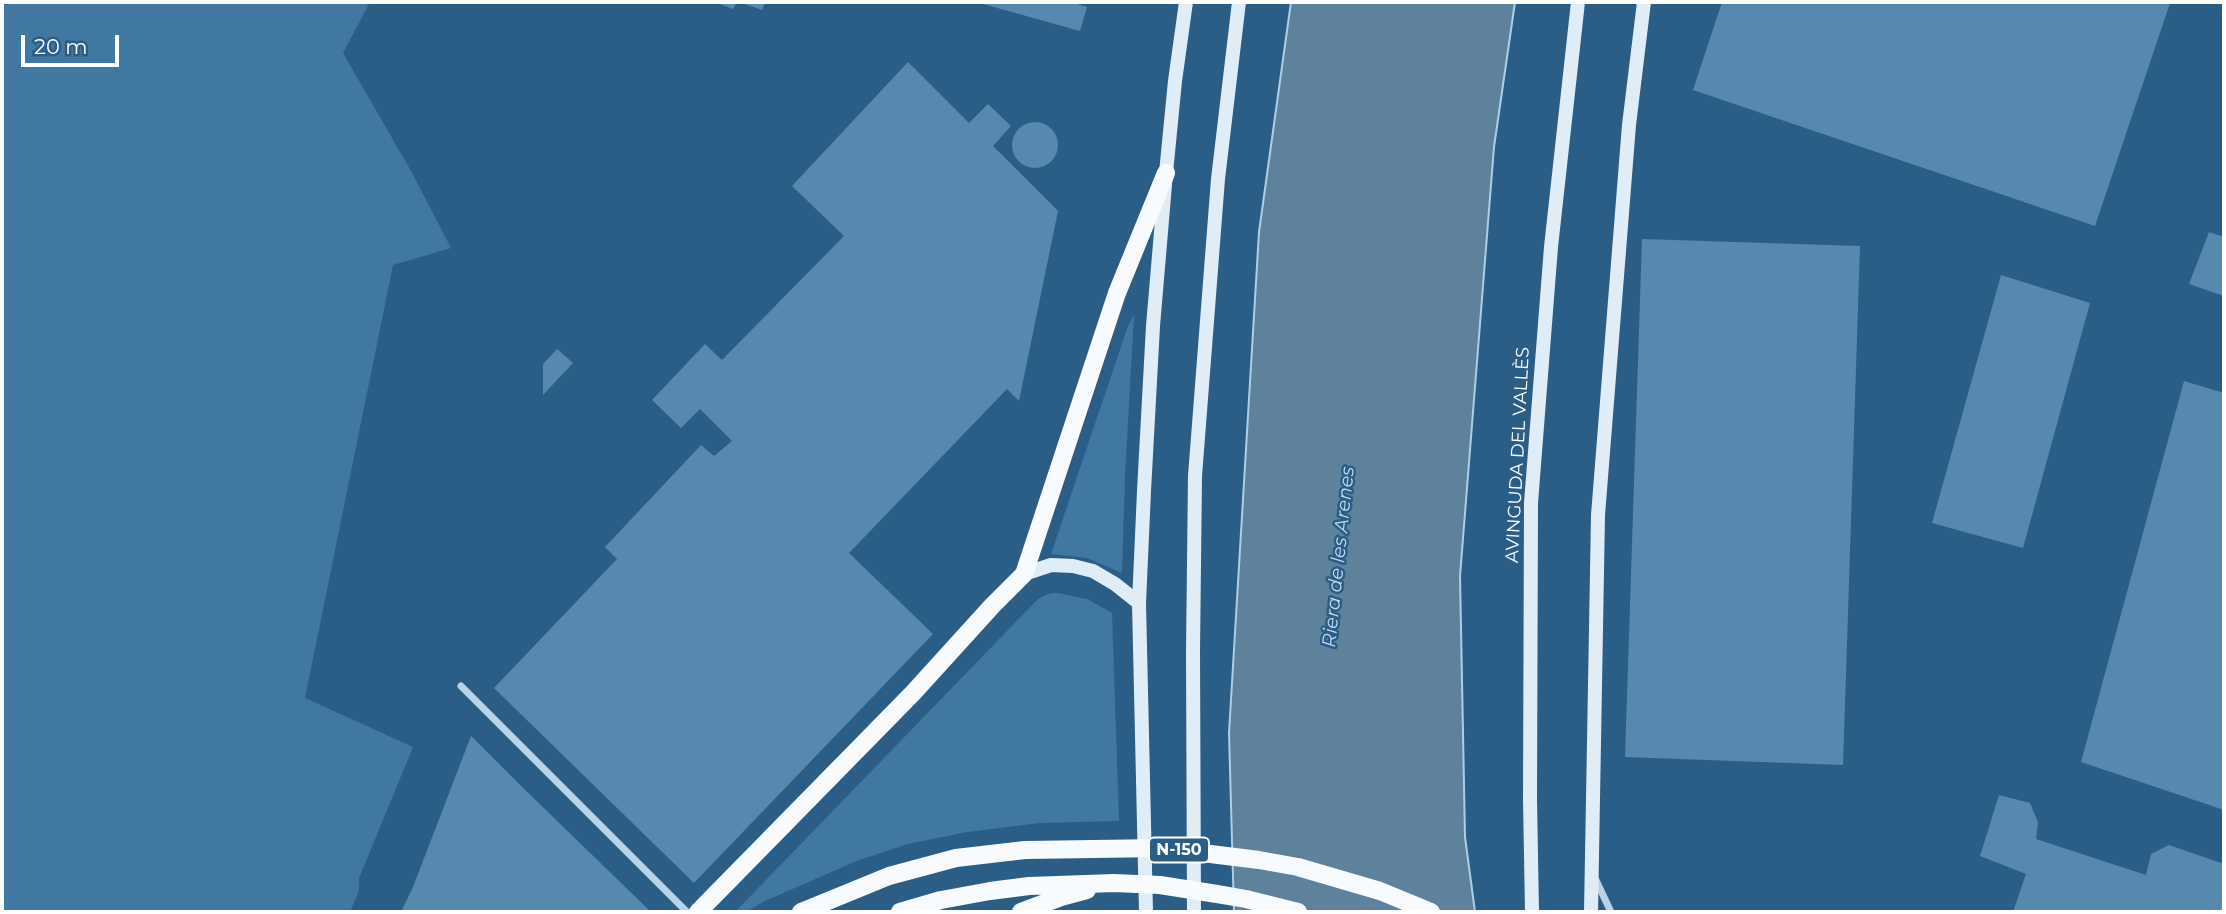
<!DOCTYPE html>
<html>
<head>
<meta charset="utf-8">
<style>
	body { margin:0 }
	#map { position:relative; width:2226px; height:914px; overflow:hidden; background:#2b5e86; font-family:Montserrat,sans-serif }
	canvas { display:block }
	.frame { position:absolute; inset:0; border:4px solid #fff; pointer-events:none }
	.scale { position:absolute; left:21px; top:35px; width:98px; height:32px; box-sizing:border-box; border:4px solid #fff; border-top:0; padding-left:9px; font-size:21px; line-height:24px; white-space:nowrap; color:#fff; -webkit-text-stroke:5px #2b5e86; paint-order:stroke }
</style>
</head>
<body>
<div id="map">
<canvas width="2226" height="914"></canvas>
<div class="frame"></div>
<div class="scale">20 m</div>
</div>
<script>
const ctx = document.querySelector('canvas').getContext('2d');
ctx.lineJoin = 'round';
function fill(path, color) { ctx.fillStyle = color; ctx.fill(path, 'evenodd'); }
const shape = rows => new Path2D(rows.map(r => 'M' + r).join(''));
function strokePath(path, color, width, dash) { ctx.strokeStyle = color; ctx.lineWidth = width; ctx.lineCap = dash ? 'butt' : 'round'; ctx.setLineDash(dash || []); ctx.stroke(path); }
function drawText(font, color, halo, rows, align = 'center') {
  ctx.font = font + ' Montserrat,sans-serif'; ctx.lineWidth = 5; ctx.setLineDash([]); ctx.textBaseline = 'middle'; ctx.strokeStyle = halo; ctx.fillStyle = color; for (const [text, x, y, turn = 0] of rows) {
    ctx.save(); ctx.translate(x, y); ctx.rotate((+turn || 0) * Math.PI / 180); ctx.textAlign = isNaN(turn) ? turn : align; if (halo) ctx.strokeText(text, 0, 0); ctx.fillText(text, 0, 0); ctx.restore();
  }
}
const green = shape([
	[2,2,370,2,343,53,411,171,451,248,393,265,305,698,413,747,359,878,359,891,350,912,2,912],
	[1134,315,1125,476,1122,573,1087,558,1051,554,1128,326],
	[1057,593,1087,599,1112,613,1119,821,1040,823,967,832,908,844,859,860,765,901,746,912,735,912,1038,599,1048,594]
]);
const water = shape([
	[1291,2,1515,2,1494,147,1460,576,1465,837,1475,912,1234,912,1229,733,1259,232,1291,2]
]);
const building = shape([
	[715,2,737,2,733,9],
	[739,2,765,2,762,10],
	[976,2,1070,2,1087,7,1080,31],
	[1722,2,2166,2,2170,3,2095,226,1693,90],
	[908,62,969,123,988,104,1011,126,993,146,1058,211,1019,401,1007,389,849,553,933,634,694,883,494,688,617,559,605,547,701,445,714,456,732,441,700,409,681,428,652,400,705,344,722,360,844,236,792,186],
	'1012 145a23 23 0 1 1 46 0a23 23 0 1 1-46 0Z',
	[2209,232,2224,237,2224,296,2189,284],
	[1642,239,1860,246,1843,765,1625,757],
	[2001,275,2090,303,2023,548,1932,523],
	[557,349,573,363,543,395,543,364],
	[2184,381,2224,393,2224,810,2081,762],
	[471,736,518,783,651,912,401,912,413,887],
	[1999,795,2030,803,2038,822,2036,839,2146,875,2151,854,2169,845,2224,864,2224,912,2013,912,2026,874,1980,856]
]);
const street = shape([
	[461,686,687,912],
	[1595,878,1611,912]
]);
const secondary = shape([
	[1024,574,1051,565,1073,566,1093,571,1115,584,1139,603],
	[1146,912,1139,603,1144,491,1153,326,1166,173,1175,81,1186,2],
	[1194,912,1193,651,1195,476,1218,179,1239,2],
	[1532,912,1530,799,1531,503,1551,247,1578,2],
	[1591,912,1598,515,1629,125,1644,2]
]);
const primary = shape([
	[698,912,913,693,992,606,1024,574,1117,293,1166,173],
	[801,912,889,876,956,858,1025,850,1162,848,1259,860,1298,867,1380,891,1431,912],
	[900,912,941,900,990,891,1029,886,1114,883,1160,885,1217,894,1246,899,1298,912],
	[1021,912,1061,897,1087,890]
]);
const shields = [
	[1179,850,60]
];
const shieldNames = [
	["N-150",1179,850]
];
const streetNames = [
	["AVINGUDA DEL VALLÈS",1518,455,-87]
];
const waterNames = [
	["Riera de les Arenes",1339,557,-84]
];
fill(green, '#4078a2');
fill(water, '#5f829c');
strokePath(water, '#accfe7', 2);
fill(building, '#5789af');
strokePath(street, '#b7d3e7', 7);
strokePath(secondary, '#e0edf7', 14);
strokePath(primary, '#f8fbfe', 18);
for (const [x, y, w] of shields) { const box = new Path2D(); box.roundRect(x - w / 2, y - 12.5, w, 25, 5); ctx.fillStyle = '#2b5e86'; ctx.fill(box); strokePath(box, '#fff', 2); }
drawText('bold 16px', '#fff', null, shieldNames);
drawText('18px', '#fff', '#2b5e86', streetNames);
drawText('italic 19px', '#c2dcef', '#2b5e86', waterNames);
</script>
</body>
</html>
